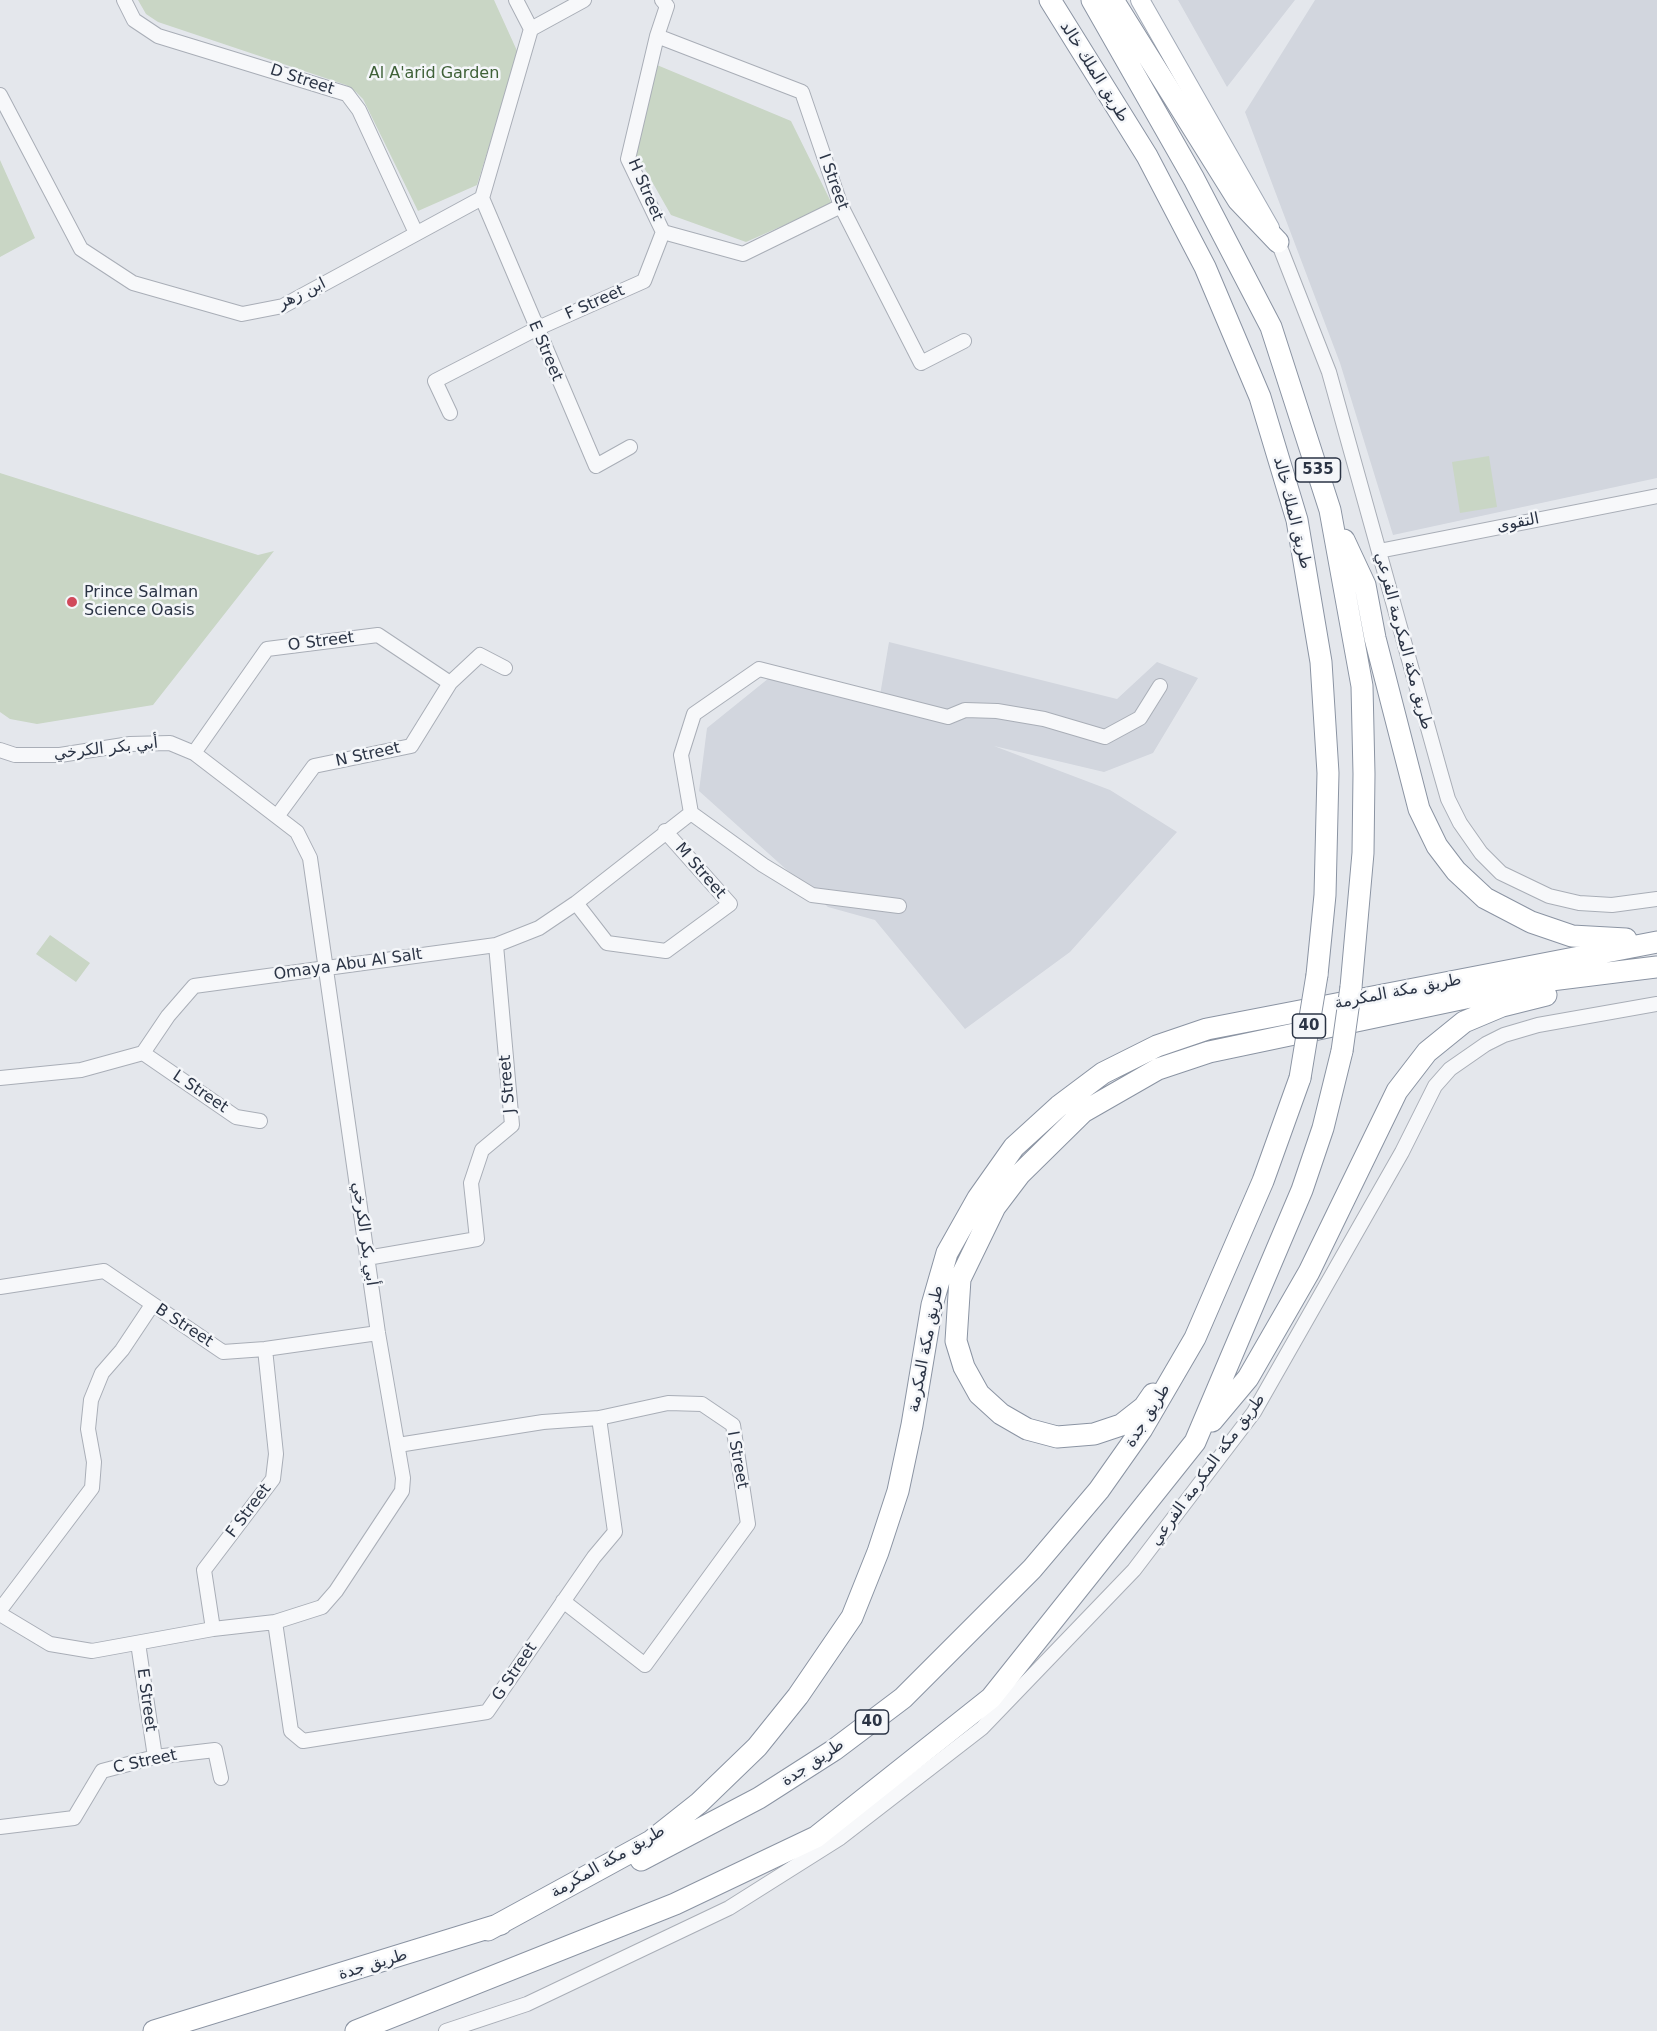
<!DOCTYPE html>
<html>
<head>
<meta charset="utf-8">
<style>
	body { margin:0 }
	canvas { display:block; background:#e4e7ec }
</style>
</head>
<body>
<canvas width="1657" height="2031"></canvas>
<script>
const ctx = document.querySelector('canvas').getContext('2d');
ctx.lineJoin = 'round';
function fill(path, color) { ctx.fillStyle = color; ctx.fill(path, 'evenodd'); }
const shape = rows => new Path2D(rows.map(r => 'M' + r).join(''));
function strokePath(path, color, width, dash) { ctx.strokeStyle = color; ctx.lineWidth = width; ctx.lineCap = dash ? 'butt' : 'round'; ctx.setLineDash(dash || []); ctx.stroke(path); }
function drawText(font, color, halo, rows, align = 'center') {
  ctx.font = font + ' "DejaVu Sans",Cairo,sans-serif'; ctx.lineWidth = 5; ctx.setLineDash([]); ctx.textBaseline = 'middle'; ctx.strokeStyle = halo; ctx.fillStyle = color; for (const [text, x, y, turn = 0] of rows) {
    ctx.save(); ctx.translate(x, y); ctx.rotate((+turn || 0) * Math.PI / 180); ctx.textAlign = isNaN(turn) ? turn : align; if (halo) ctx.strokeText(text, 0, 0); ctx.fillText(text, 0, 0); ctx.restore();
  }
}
const built = shape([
	[1178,0,1295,0,1227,87],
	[1315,0,1657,0,1657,478,1393,535,1340,363,1245,112],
	[889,642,1117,699,1157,662,1198,678,1153,753,1104,772,994,746,1110,790,1177,832,1070,952,965,1029,875,920,828,907,699,791,707,728,769,678,878,707]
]);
const green = shape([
	[138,0,494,0,518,53,477,185,418,211,363,99,356,92,346,85,158,22,146,14],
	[657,65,791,121,832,204,746,242,671,215,634,150],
	[0,160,35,238,0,257],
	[1489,456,1497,507,1460,513,1452,462],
	[0,473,258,555,274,551,153,705,37,724,10,719,0,712],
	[50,935,90,963,76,982,36,954]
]);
const minor = shape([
	[124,0,134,20,158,36,347,94,359,110,416,233],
	[662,0,667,6,657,36,628,159,663,232,743,254,841,206],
	[531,29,584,0],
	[657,36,802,92,841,206,921,363,964,341],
	[0,95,81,249,133,283,242,314,283,306,482,198,531,29,516,0],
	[482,198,596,466,630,447],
	[1278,242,1329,372,1440,771,1448,799,1460,823,1481,853,1501,873,1549,896,1579,903,1612,905,1657,899],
	[450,413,435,381,536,329,644,281,663,232],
	[1379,551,1657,496],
	[0,750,15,755,60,755,130,744,170,743,194,753,297,832,310,858,378,1333,403,1478,402,1491,336,1591,322,1607,275,1622,213,1629,92,1651,50,1644,0,1614],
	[194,753,267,649,378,635,450,683],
	[278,815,314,766,411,746,450,683,480,655,505,668],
	[576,903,607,943,666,951,730,904,665,831],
	[899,906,812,895,763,865,691,813,681,755,694,714,759,669,948,717,965,710,997,711,1044,719,1105,737,1140,718,1160,686],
	[143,1053,236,1117,260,1121],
	[0,1078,81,1070,143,1053,168,1016,194,986,496,945,539,928,576,903,691,813],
	[367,1258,477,1239,471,1183,482,1150,512,1125,496,945],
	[0,1287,104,1271,223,1352,265,1349,378,1333],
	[398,1445,543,1422,599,1418,668,1403,702,1404,733,1425,748,1524,645,1665,563,1601],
	[0,1610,92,1488,94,1462,88,1429,91,1400,102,1373,122,1350,152,1305],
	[275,1622,291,1731,303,1741,487,1712,594,1557,615,1532,599,1418],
	[213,1629,204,1570,273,1479,276,1454,265,1349],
	[138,1643,155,1757],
	[0,1827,74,1818,102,1771,155,1757,215,1750,221,1778],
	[446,2031,527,2004,729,1908,840,1838,982,1728,1134,1570,1254,1412,1402,1152,1435,1086,1450,1069,1486,1044,1504,1035,1538,1025,1657,1004]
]);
const major = shape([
	[1140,0,1270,228]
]);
const highway = shape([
	[1050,0,1147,156,1205,267,1260,397,1297,520,1321,662,1328,773,1325,895,1317,975],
	[1092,0,1194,179,1271,327,1330,510,1362,686,1364,774,1363,853,1351,987],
	[1113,0,1238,200,1278,242],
	[1344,540,1365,585,1375,638,1419,809,1437,846,1456,871,1485,898,1531,922,1572,936,1626,939],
	[1153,1394,1144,1407,1121,1425,1094,1434,1057,1437,1027,1429,1001,1414,979,1394,964,1367,956,1341,960,1279,995,1207,1020,1174,1083,1112,1158,1069,1209,1052,1551,980,1657,967],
	[1212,1421,1248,1378,1309,1272,1397,1091,1427,1052,1464,1022,1502,1006,1546,995],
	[641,1860,759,1798,834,1750,903,1698,1032,1569,1099,1490,1142,1429,1195,1338,1263,1181,1300,1078],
	[488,1930,651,1841,699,1803,757,1747,798,1696,852,1617,878,1552,898,1491,912,1425,932,1305,947,1253,978,1198,1014,1147,1059,1106,1103,1073,1157,1046,1207,1029,1657,942],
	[154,2031,501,1924],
	[356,2031,675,1904,816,1837,991,1698,1195,1442,1302,1190,1323,1128,1342,1051]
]);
const highwayBridge = shape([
	[1342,1051,1351,987],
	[1300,1078,1317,975]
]);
const markers = [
	[72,602,6,"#d1495b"]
];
const shields = [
	[1318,470,45],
	[1309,1026,33],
	[872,1722,33]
];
const shieldNames = [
	["535",1318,470],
	["40",1309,1026],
	["40",872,1722]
];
const streetNames = [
	["طريق الملك خالد",1094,72,58],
	["D Street",302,80,18],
	["I Street",833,182,70],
	["H Street",645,190,67],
	["ابن زهر",302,294,-26],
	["F Street",595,303,-24],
	["E Street",545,351,67],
	["طريق الملك خالد",1292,513,76],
	["التقوى",1518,523,-11],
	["طريق مكة المكرمة الفرعي",1403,641,75],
	["O Street",321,642,-7],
	["أبي بكر الكرخي",106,749,-6],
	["N Street",368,755,-12],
	["M Street",700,871,49],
	["Omaya Abu Al Salt",348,965,-8],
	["طريق مكة المكرمة",1398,992,-11],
	["J Street",508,1084,-95],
	["L Street",200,1092,34],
	["أبي بكر الكرخي",364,1234,82],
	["B Street",184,1326,33],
	["طريق مكة المكرمة",926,1349,-79],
	["طريق جدة",1148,1416,-58],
	["I Street",737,1460,80],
	["طريق مكة المكرمة الفرعي",1208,1470,-54],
	["F Street",249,1511,-53],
	["G Street",515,1672,-56],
	["E Street",146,1700,82],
	["C Street",145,1762,-12],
	["طريق جدة",813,1763,-34],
	["طريق مكة المكرمة",608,1862,-30],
	["طريق جدة",373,1965,-17]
];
const parkNames = [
	["Al A'arid Garden",434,74]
];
const poiNames = [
	["Prince Salman",84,593],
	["Science Oasis",84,611]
];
fill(built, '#d2d6de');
fill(green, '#c9d6c5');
strokePath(minor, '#a9aeb7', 16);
strokePath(major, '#a3abb8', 20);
strokePath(highway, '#8b94a3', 23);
strokePath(minor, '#f7f8fa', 14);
strokePath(major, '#fff', 18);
strokePath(highway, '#fff', 21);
strokePath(highwayBridge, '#8b94a3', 23, []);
strokePath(highwayBridge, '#fff', 21);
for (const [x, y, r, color] of markers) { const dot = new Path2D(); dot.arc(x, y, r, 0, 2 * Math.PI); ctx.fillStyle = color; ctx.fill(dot); strokePath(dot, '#f4f6f9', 2); }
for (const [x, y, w] of shields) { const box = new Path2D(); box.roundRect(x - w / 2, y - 12, w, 24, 4.5); ctx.fillStyle = '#f4f6f9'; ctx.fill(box); strokePath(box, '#2b3445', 1.5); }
drawText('bold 15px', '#2b3445', null, shieldNames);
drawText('16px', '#2b3445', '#f4f6f9', streetNames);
drawText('16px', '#3f6138', '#f4f6f9', parkNames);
drawText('16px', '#2b3445', '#f4f6f9', poiNames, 'left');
</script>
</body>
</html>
